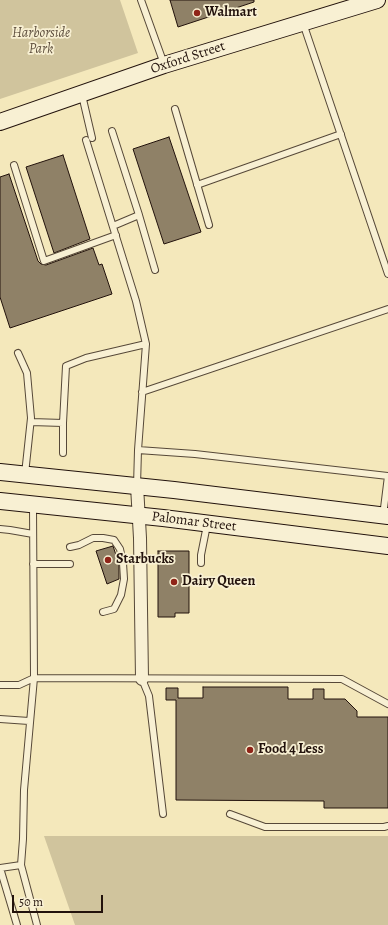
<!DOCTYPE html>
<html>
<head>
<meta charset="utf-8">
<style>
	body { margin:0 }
	#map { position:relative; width:388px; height:925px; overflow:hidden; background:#f4e8bb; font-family:Alegreya,serif }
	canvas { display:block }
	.scale { position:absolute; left:12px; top:895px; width:91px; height:18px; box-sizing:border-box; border:2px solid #22120c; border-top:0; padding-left:5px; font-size:12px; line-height:14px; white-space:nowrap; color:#22120c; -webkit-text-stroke:3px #f8f0d3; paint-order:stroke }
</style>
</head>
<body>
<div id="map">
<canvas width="388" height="925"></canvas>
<div class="scale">50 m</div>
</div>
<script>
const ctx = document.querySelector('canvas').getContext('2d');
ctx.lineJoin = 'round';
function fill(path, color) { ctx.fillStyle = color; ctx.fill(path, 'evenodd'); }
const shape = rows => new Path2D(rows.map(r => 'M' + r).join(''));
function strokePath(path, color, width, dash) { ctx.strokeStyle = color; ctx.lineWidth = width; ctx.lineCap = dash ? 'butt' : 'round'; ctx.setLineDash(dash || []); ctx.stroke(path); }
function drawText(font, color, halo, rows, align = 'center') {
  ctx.font = font + ' Alegreya,serif'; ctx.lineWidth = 3.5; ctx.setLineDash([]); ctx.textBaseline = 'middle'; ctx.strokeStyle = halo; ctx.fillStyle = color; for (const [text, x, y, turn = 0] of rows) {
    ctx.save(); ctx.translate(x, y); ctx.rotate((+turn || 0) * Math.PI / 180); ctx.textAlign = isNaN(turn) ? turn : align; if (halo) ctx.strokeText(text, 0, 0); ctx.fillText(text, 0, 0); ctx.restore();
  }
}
const green = shape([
	[0,0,120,0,138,53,0,99],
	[44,836,388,836,388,925,75,925]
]);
const building = shape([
	[170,0,254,0,254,2,178,27,170,0],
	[169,137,201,232,164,244,133,149,169,137],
	[63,155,90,239,54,253,26,167,63,155],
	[9,174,38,261,41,264,46,265,93,248,99,265,102,264,112,294,10,328,0,297,0,177,9,174],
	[113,546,119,564,119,579,107,584,96,551,113,546],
	[158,551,189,551,189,613,175,613,175,617,158,617,158,551],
	[203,687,288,687,288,699,313,699,313,689,324,689,324,699,345,699,357,711,357,717,388,717,388,808,324,808,324,801,176,800,176,700,166,700,166,688,178,688,178,698,203,698,203,687]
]);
const lane = shape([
	[141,0,164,64],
	[303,23,388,274],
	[82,95,92,138],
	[175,109,209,225],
	[112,131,139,215],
	[86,140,136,301,146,344],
	[14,165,44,261,116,235],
	[197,185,341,134],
	[113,226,139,215,155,270],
	[18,353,27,373,31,418,25,474],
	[142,392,388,309],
	[31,422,63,423,63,453],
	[63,423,66,366,86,358,146,344,138,450,137,486],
	[138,450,195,454,388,476],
	[33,506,34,678,24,790,23,839,21,865,37,925],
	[383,516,388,476],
	[0,529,10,530,33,534],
	[70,547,79,545,93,538,103,538,114,540,120,549,123,563,124,579,121,595,114,609,103,612],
	[201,563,201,555,207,525],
	[33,564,70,564],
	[142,679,149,696,163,814],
	[0,685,19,685,34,678,342,679,388,704],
	[0,719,29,721],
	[230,814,265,827,384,827,388,826],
	[0,868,17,925],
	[0,868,21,865]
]);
const street = shape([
	[137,486,140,538,142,679]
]);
const secondary = shape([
	[0,122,164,65,377,0],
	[0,472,174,490,388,516],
	[0,501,163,518,388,546]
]);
const markers = [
	[197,13,4,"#8f2418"],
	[108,560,4,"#8f2418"],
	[174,582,4,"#8f2418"],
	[250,750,4,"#8f2418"]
];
const poiNames = [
	["Walmart",205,13],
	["Starbucks",116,560],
	["Dairy Queen",182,582],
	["Food 4 Less",258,750]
];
const parkNames = [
	["Harborside",41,34],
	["Park",41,50]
];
const streetNames = [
	["Oxford Street",188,58,-18],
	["Palomar Street",194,522,7]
];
fill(green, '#d0c49d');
fill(building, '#8f8167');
strokePath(building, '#22120c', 1);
strokePath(lane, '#564838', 8);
strokePath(street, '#564838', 14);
strokePath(secondary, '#22120c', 18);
strokePath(lane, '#f8f0d3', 6);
strokePath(street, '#f8f0d3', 12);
strokePath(secondary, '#f8f0d3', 16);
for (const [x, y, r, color] of markers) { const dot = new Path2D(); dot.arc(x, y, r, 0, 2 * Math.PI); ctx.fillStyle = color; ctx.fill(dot); strokePath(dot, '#f8f0d3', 1.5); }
drawText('bold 14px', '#22120c', '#f8f0d3', poiNames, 'left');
drawText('italic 14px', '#5f503f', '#f8f0d3', parkNames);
drawText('14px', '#22120c', '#f8f0d3', streetNames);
</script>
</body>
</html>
